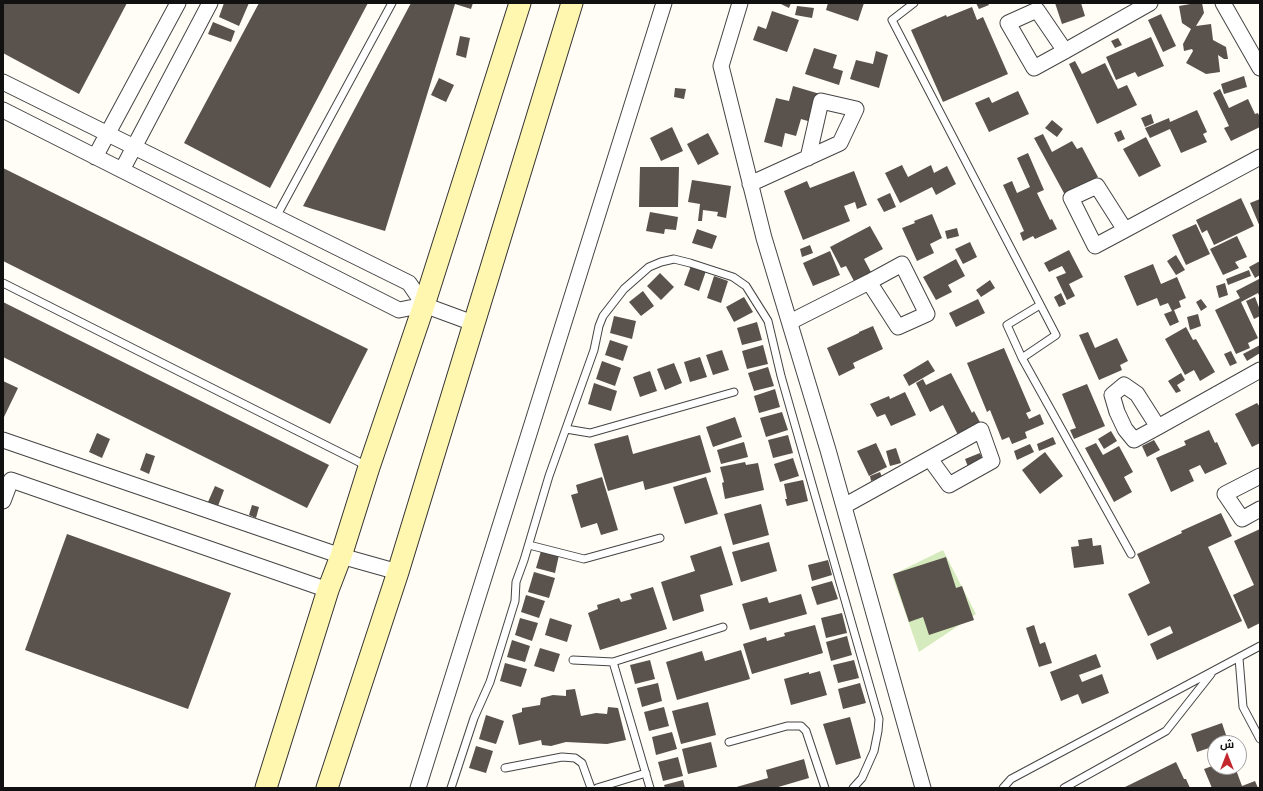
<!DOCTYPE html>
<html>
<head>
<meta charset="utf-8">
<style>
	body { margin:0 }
	#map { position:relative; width:1263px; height:791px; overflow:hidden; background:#fffdf5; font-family:"Crimson Pro",Cairo,serif }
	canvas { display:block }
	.frame { position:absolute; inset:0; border:4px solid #111; pointer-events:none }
	.north { position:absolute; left:1207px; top:735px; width:40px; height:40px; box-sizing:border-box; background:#fff; border:1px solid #a0a0a0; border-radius:50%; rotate:0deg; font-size:11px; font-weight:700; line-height:16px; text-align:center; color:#111 }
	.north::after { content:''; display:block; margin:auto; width:14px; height:18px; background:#c4262e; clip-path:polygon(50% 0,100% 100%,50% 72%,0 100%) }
</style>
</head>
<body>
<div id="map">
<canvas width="1263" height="791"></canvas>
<div class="frame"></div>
<div class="north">ش</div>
</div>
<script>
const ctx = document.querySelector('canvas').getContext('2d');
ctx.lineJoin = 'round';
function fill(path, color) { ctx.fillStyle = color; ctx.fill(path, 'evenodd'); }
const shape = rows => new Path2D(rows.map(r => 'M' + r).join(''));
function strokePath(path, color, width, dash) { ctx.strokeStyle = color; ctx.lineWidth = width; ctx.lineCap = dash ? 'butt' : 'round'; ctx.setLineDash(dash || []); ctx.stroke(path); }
const green = shape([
	[943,550,976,614,919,652,892,575]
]);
const building = shape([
	[3,3,127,3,79,94,3,53],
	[224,3,249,3,239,26,219,17],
	[259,3,368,3,270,188,184,143],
	[411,3,473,3,471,9,455,4,385,231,303,206],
	[779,3,791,3,789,8],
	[828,3,864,3,858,21,826,10],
	[976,3,988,3,989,5,979,9],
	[1055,3,1081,3,1085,16,1062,24],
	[1196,3,1202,3,1204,13,1196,26,1211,24,1213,40,1226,47,1228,59,1224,59,1218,55,1220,72,1206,74,1186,63,1193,51,1192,49,1184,51,1183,44,1191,29,1182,23,1179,6],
	[797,6,814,8,812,18,795,15],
	[972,7,977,20,983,17,1008,74,943,102,911,30,946,15,947,17],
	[772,11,799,20,787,52,753,40,758,26,766,29],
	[1161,14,1176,46,1163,52,1148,20],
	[213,22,235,31,231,42,208,34],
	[460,36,470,38,466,58,456,55],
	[1151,37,1164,66,1138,77,1135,72,1116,80,1106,57],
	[1118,38,1122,45,1115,48,1111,41],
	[814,48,837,55,833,68,843,71,839,85,805,74],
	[876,51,888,55,879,88,850,79,856,60,873,64],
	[1075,61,1082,74,1105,63,1118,89,1127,85,1137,105,1097,124,1069,64],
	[1244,76,1247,87,1224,94,1221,84],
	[439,78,454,85,446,102,431,95],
	[793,86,820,94,811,122,801,119,796,136,785,133,782,147,764,142,776,98,789,101],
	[675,88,686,89,684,99,674,97],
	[1220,89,1229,108,1248,99,1255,114,1258,113,1260,118,1260,127,1231,141,1224,128,1229,126,1213,93],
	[1018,91,1029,114,989,132,975,103,989,97,992,103],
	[1197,110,1207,132,1203,134,1207,142,1181,153,1170,129,1150,138,1145,128,1169,118,1170,122],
	[1151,114,1154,123,1145,127,1141,118],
	[1052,120,1063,129,1057,137,1045,128],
	[672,127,683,151,661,161,650,138],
	[1121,130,1125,139,1118,142,1114,133],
	[708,133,719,154,698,165,687,144],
	[1043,134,1052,152,1072,141,1077,149,1082,147,1098,177,1065,195,1034,138],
	[1146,137,1161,166,1139,177,1123,149],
	[1028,153,1044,190,1037,193,1050,220,1052,219,1057,229,1035,239,1033,236,1023,241,1020,233,1024,231,1003,185,1012,181,1017,193,1030,187,1017,158],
	[902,165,908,177,931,165,934,173,947,166,956,184,936,195,932,187,900,203,885,173],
	[640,167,679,167,678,207,639,207],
	[3,168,368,349,330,424,3,261],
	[854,171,867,205,857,209,855,202,844,206,850,221,803,240,784,191,807,181,810,188],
	[692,180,731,186,726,218,717,216,718,212,703,210,702,221,698,221,700,204,688,202],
	[890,193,896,207,884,212,877,199],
	[1241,198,1254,226,1214,245,1207,230,1202,233,1196,220],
	[1260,199,1260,227,1250,203],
	[650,212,678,217,676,230,665,229,664,234,646,231],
	[932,214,942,238,930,244,934,253,917,261,902,228,915,223,914,221],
	[1196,224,1210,254,1186,265,1172,235],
	[870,226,883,249,864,259,872,274,855,283,846,266,841,268,830,247],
	[957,228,959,236,947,239,945,231],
	[697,229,717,236,712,249,692,243],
	[1237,236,1247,257,1235,262,1239,268,1223,275,1210,249],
	[970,242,977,257,963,264,955,249],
	[810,245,813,253,802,257,800,249],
	[1069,250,1083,277,1069,284,1075,296,1067,300,1056,277,1066,273,1062,266,1049,272,1044,263],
	[830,251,840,275,813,286,803,263],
	[1176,255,1185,270,1176,275,1167,261],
	[956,259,965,276,948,285,952,292,936,300,923,277],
	[1260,261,1260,275,1255,278,1249,267],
	[1153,264,1161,284,1177,277,1186,298,1179,301,1181,307,1174,310,1179,322,1170,326,1164,314,1172,311,1168,303,1160,306,1157,298,1137,306,1124,276],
	[691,266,706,271,699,291,684,285],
	[1249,270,1251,276,1228,285,1226,279],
	[660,273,674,287,661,300,647,286],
	[714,276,728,281,721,303,707,298],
	[1259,279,1260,281,1260,298,1258,293,1241,302,1258,338,1248,343,1250,348,1236,354,1215,310,1240,298,1236,291],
	[990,280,995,288,981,297,976,290],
	[1225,283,1228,295,1219,298,1216,286],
	[643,291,654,306,641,316,629,302],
	[1061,293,1066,304,1059,307,1054,297],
	[744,297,753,312,734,322,726,307],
	[1255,297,1260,310,1260,316,1254,319,1246,301],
	[978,299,985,313,956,327,949,313],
	[1201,299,1207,307,1201,311,1196,302],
	[3,302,329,465,307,508,3,357],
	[1198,314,1201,326,1190,330,1187,317],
	[614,316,636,321,632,339,610,333],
	[757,322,762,340,742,345,737,328],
	[873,326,883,349,853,363,855,368,839,376,827,348,859,333,859,332],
	[1186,327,1193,340,1196,339,1215,372,1200,381,1194,370,1185,375,1165,339],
	[1088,332,1095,348,1117,338,1128,361,1120,365,1122,370,1099,380,1079,335],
	[610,340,628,346,623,361,605,355],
	[763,345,768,364,747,369,742,351],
	[1260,345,1260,353,1247,361,1243,354],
	[1004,348,1031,411,1026,413,1029,419,1040,414,1044,424,1025,432,1027,438,1012,444,1009,437,1002,440,990,410,987,412,967,363],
	[722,350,729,370,713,375,706,355],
	[1231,351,1237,363,1230,366,1224,354],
	[700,357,707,377,690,382,684,362],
	[928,360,935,371,909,386,903,375],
	[602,361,621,368,615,386,596,379],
	[674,363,682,383,665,390,657,369],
	[768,367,774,386,754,391,748,373],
	[650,371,657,391,640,397,633,377],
	[951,373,972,413,974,411,981,424,958,435,943,405,930,412,916,383,923,379,926,385],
	[1181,373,1185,380,1177,385,1181,391,1176,393,1168,381],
	[3,381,18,388,4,417,3,417],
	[594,383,617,391,611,411,588,404],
	[1087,384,1105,426,1074,439,1070,430,1076,428,1062,394],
	[775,389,780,407,759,413,754,396],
	[905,392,916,415,891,426,885,414,877,417,870,404,889,396,890,399],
	[1257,403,1260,407,1260,443,1252,447,1235,414],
	[782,412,788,430,766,437,760,418],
	[735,417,742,437,713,447,706,427],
	[1209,430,1215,443,1217,442,1227,464,1205,474,1200,465,1189,470,1194,481,1171,492,1156,458,1186,445,1184,441],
	[1111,431,1117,441,1104,449,1098,439],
	[97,433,110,439,102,458,89,452],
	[628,435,633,454,700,435,711,472,645,490,643,481,608,491,594,444],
	[788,435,793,453,773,458,768,440],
	[1053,437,1056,444,1039,451,1037,444],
	[1154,440,1160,450,1147,457,1142,446],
	[744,442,748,457,721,464,717,450],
	[876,443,887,467,869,476,857,451],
	[1096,443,1103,455,1119,446,1133,472,1124,477,1132,492,1114,502,1085,448],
	[1030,444,1034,452,1017,460,1014,451],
	[896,448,901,463,890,466,886,451],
	[1045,452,1063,476,1040,494,1022,470],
	[146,453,155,456,149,474,140,470],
	[980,453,984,463,969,469,965,459],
	[793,458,799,476,780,482,774,464],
	[745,462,746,465,758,463,764,490,725,499,722,483,724,482,720,467],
	[880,472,882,477,871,481,870,476],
	[602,477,618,530,601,535,597,523,581,528,571,495,578,493,576,485],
	[706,477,718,514,685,524,673,487],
	[803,480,808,501,787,506,785,499,787,499,784,484],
	[215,486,224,490,218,506,208,502],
	[761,504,769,535,733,545,724,514],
	[252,505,259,507,256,518,249,515],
	[1221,513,1232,536,1208,547,1242,621,1157,660,1150,644,1173,633,1170,626,1148,636,1128,594,1150,583,1137,554,1182,533,1181,531],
	[1260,529,1260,623,1248,629,1233,595,1254,585,1234,541],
	[67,534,231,593,188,709,25,650],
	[1092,538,1093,546,1101,545,1104,564,1074,568,1071,547,1079,546,1078,540],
	[769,542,777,571,741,582,732,552],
	[721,546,733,585,700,595,704,611,673,621,661,582,695,571,690,556],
	[541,551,559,555,555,573,536,568],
	[946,557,956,588,962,586,974,620,929,635,923,617,909,622,893,574],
	[828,560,832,575,812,581,808,565],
	[534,572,555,578,549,598,528,592],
	[832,581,838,599,817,605,811,587],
	[653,587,667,629,600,650,588,613,598,609,597,605,619,598,621,602,632,599,630,594],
	[801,594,807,614,750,630,742,604,767,597,769,603],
	[526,595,545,601,539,618,521,612],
	[842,613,847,633,826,638,821,618],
	[520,618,538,623,532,641,515,635],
	[550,618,572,625,567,642,545,635],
	[815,625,823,653,752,674,743,644,766,637,767,641,785,636,784,633],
	[1034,625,1040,644,1045,642,1052,663,1039,667,1026,628],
	[847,636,852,655,831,661,826,642],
	[512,640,530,646,525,662,507,657],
	[540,648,560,654,554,672,534,666],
	[741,650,750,679,677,700,666,662,702,651,705,661],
	[1096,654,1101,667,1079,675,1082,682,1102,674,1109,693,1082,704,1078,694,1061,701,1050,672],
	[650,660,655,679,635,684,630,665],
	[854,660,859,678,838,683,833,665],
	[505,663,527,669,521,687,500,681],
	[820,671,827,695,791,705,784,679,809,672,809,674],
	[658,683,662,701,642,707,637,688],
	[860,683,866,703,843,709,838,689],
	[575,689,581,716,596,713,607,714,608,707,618,708,626,740,607,744,566,742,551,746,542,745,541,740,519,745,512,715,522,712,522,708,540,705,541,698,553,695,566,696,566,690],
	[708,702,716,735,681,744,672,711],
	[664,707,669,726,649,731,644,712],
	[486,715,504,721,496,744,479,739],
	[850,717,861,758,836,765,823,724],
	[1222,723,1228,741,1223,743,1215,743,1215,746,1197,752,1191,734],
	[672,732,677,749,656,755,652,737],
	[711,742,717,767,688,774,682,749],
	[476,746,493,751,486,773,469,768],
	[678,757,683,776,663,781,658,762],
	[804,759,809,778,775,788,733,788,768,778,766,770],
	[1176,762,1184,779,1186,779,1190,788,1123,788],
	[1215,765,1215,767,1235,767,1242,786,1255,781,1258,788,1212,788,1204,769],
	[683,780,685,788,665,788,664,785]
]);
const lane = shape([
	[914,3,892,20,1056,335,1022,358,1131,554],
	[276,217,392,3],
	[3,283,367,466],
	[1022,358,1007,325,1040,305],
	[566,429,590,433,734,392],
	[529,545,584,559,660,538],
	[1239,658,1243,707,1260,739],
	[573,660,613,662,723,627],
	[613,662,650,788],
	[729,742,787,726,801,726,806,731,825,788],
	[505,768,562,757,575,758,582,763,591,788],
	[451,788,474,718,490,682,515,601,516,582,524,560,549,476,594,350,599,326,603,316,624,289,649,267,661,262,674,259,690,263,733,277,746,286,768,321,781,376,879,719,878,731,874,751,862,778,853,788],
	[597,788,646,773],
	[1003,788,1011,779,1260,646],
	[1064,788,1166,731,1211,674]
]);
const street = shape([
	[740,3,721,66,764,238,828,450,923,788],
	[1223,3,1260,68],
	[1065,51,1037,10,1008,23,1034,68,1065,51,1150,3],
	[3,82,409,283,424,305],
	[3,110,399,310,424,305,473,323],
	[95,157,178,3],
	[122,170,210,3],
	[750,184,840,143,856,109,821,101,808,158],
	[1125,230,1097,186,1071,198,1095,246,1125,230,1260,157],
	[790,322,869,282,902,264,927,314,898,327,869,282],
	[1158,427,1137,394,1124,385,1112,395,1117,412,1125,429,1134,440,1158,427,1260,370],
	[3,440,341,556,398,572],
	[1260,476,1225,494,1242,519,1260,509],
	[3,501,11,480,328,590],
	[844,506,981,430,992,461,949,485,930,459],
	[418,788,664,3]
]);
const secondary = shape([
	[266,788,328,590,341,556,369,467,424,305,520,3],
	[327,788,398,572,572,3]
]);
fill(green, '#d5ebbd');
fill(building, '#5a524d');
strokePath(lane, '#444', 9);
strokePath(street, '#444', 17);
strokePath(secondary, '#333', 23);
strokePath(lane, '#fff', 7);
strokePath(street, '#fff', 15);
strokePath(secondary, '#fff6b0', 21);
</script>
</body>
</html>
